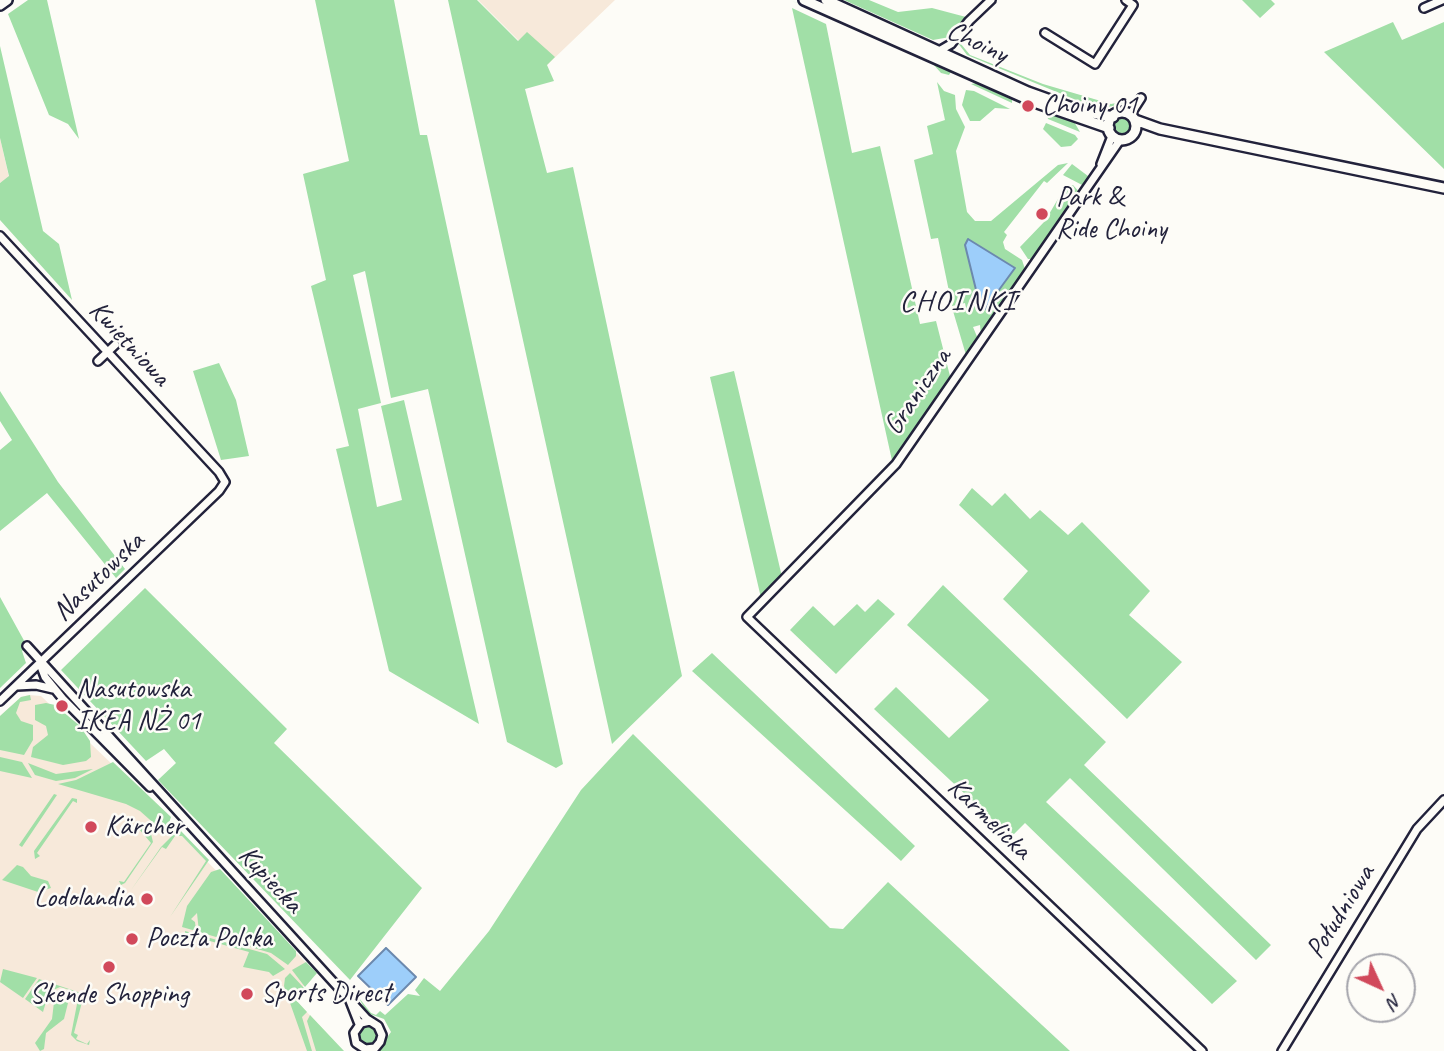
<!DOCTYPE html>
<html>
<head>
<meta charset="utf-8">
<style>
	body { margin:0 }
	#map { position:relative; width:1444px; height:1051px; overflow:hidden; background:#fdfcf7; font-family:Caveat,sans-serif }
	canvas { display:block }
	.north { position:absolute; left:1346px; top:953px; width:70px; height:70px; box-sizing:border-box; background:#fdfcf7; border:2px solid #a5a5ac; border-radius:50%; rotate:135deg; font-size:19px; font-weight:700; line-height:28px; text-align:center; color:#22223b }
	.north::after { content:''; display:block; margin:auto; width:24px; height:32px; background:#d1495b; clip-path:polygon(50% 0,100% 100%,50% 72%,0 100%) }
</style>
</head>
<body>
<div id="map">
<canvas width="1444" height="1051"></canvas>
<div class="north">N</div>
</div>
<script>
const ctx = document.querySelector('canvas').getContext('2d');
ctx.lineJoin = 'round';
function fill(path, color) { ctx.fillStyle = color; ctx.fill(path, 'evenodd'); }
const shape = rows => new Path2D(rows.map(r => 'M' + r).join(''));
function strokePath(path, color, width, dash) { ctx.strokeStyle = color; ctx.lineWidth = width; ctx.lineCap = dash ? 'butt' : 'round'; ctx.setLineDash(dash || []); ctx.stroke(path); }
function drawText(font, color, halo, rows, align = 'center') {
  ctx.font = font + ' Caveat,sans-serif'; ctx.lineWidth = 5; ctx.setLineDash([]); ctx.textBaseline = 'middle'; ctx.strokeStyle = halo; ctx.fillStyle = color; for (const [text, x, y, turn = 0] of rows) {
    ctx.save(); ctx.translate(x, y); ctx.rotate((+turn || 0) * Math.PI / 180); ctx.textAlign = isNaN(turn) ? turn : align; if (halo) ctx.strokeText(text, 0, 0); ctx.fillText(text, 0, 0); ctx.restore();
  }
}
const built = shape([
	[478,0,615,0,545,67],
	[0,138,9,177,0,183],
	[29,695,41,696,114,766,316,973,293,997,343,1051,0,1051,0,716,21,697]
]);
const green = shape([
	[28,0,47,0,79,139,68,124,49,115,8,14],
	[315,0,394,0,420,135,427,135,563,764,556,768,507,742,428,389,391,398,365,271,353,275,381,403,358,409,377,507,402,500,381,406,404,400,479,724,389,671,336,449,349,446,311,286,326,280,303,174,349,161],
	[448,0,477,0,518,41,527,32,555,57,547,65,554,81,525,89,547,173,573,167,682,676,612,744],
	[790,0,952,70,949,75,941,73,933,64],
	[844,0,869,0,898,12,932,8,966,17,950,37,933,40],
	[1242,0,1271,0,1275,4,1260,18],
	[792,8,826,24,852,153,880,146,920,324,936,321,951,380,893,465],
	[1393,22,1402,40,1444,22,1444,169,1324,52],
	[965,33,961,44,970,55,1043,84,1111,104,1132,100,1137,96,1132,102,1098,109,967,55,958,43],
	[0,46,43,231,59,244,72,300,0,220,0,183,9,176,0,138],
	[937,82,944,91,955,95,956,109,965,127,956,151,967,212,975,221,991,221,1058,165,1068,163,1047,183,1044,181,1004,232,1007,235,1003,242,1005,249,1022,260,1026,272,981,335,980,325,973,327,978,339,966,355,953,311,966,308,965,303,952,306,938,238,931,239,914,160,933,154,927,126,945,120],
	[977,83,1012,97,1012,103,971,84],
	[966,90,974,91,1010,109,995,108,980,121,970,121,962,105],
	[1046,112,1073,120,1080,132,1048,119],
	'1112 126a10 10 0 1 1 20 0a10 10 0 1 1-20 0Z',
	[1046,123,1075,135,1078,139,1071,146,1061,147,1043,129],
	[1072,164,1088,176,1084,186,1063,175],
	[1073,185,1081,194,1036,259,1028,259,1020,247,1045,221,1065,187],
	[219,363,236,400,249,456,221,460,193,371],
	[734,371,782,577,761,598,710,377],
	[0,391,58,482,125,569,116,578,47,493,0,531,0,450,12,440,0,421],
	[972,488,992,506,1005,493,1030,519,1040,510,1068,535,1082,522,1150,591,1129,615,1182,662,1127,719,1003,599,1028,571,959,505],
	[943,585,1106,742,1084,765,1271,945,1256,960,1070,778,1046,802,1237,981,1212,1004,1025,823,1011,837,874,709,896,687,949,738,989,700,907,625],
	[145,588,287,729,274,743,422,888,350,980,158,780,176,763,164,749,146,761,61,670],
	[0,597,27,646,22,651,26,663,0,688],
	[878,599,895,614,836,674,790,630,813,606,834,626,857,604,865,612],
	[712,653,915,846,901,861,692,671],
	[30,695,31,700,20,702,16,713,21,721,33,725,33,740,24,755,0,750,0,716,21,697],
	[46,703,55,705,80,726,90,741,91,757,86,761,63,765,31,757,33,747,48,735,46,726,35,720,35,705],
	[633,734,830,928,843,929,888,882,1070,1051,377,1051,391,1032,384,1019,367,1013,359,998,371,1013,376,1015,380,1011,385,1015,408,994,420,996,415,990,424,978,440,991,489,931,581,790],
	[0,757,22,762,32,778,0,771],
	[113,762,171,817,168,826,158,827,140,811,126,804,58,784,76,780],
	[28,763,56,774,93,769,75,778,56,781,35,775],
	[54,794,57,795,22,847,19,845],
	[72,798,77,799,77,803,73,801,37,853,40,856,35,859,34,851],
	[140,825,151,834,153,842,125,883,121,885,119,881,124,882,151,843,139,829],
	[179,829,209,860,170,917,206,861,182,836,175,836,166,849,162,847,131,890,161,847],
	[17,865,23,867,31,876,48,881,51,888,38,892,2,880],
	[220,869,296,951,296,956,288,965,271,953,199,932,197,913,191,919,195,922,196,931,182,927,187,906,211,872],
	[185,931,267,954,285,969,273,976,269,972,243,967,249,952,185,934],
	[306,962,317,973,305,987,292,970],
	[3,969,37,978,23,998,0,982],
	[290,973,304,988,294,998,307,1012,302,1017,312,1051,307,1051,284,986,285,978],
	[39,979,87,995,88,998,83,998,74,1033,78,1035,76,1039,87,1044,90,1040,89,1045,77,1041,71,1035,77,1004,70,990,60,987,49,992,43,1012,25,999],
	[59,997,68,1003,64,1019,46,1033,44,1049,40,1051,35,1043,52,1019,54,1002],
	[310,1015,344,1051,316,1051,307,1021],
	'358 1035a10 10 0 1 1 20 0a10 10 0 1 1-20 0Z'
]);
const water = shape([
	[968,239,1015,268,985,309,980,306,965,245,968,239],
	[386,948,416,977,388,1005,358,976,386,948]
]);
const minor = shape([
	[1424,8,1442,0],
	[1045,33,1095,64,1133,5,1126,0],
	[939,51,951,44,969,21,991,0],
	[1130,115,1141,98],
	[1120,140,896,464,747,617,1202,1051],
	[1101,164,1112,136],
	[0,236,219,472,225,482,219,491,0,701],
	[98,361,115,345],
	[27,646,367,1019,378,1026,382,1035,380,1042,375,1048,365,1049,356,1043,354,1033,361,1023,370,1021],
	[40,664,45,677,63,699,150,787],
	[17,686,36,685,53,689],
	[350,1001,359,1024],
	[1282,1051,1417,829,1444,800]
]);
const tertiary = shape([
	[804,0,1034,102,1109,128],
	[826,0,1028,92,1078,110,1113,117],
	[0,5,7,0],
	'1108 126a14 14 0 1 1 28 0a14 14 0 1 1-28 0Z',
	[1135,120,1160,129,1444,188]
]);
const markers = [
	[1028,106,7,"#d1495b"],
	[1042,214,7,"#d1495b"],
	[62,706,7,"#d1495b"],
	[91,827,7,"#d1495b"],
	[147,899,7,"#d1495b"],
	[132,939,7,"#d1495b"],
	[109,967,7,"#d1495b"],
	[247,994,7,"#d1495b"]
];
const streetNames = [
	["Choiny",977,43,25],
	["Kwietniowa",129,344,47],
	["Graniczna",918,392,-56],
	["Nasutowska",99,577,-44],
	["Karmelicka",989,819,44],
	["Kupiecka",270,880,47],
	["Południowa",1341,912,-58]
];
const poiNames = [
	["Choiny 01",1042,106],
	["Park &",1056,198],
	["Ride Choiny",1056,230],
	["Nasutowska",76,690],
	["IKEA NŻ 01",76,722],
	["Kärcher",105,827],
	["Lodolandia",133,899,"right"],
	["Poczta Polska",146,939],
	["Sports Direct",261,994],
	["Skende Shopping",109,995,"center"]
];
const neighbourhoodNames = [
	["CHOINKI",958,302]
];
fill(built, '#f7e9da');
fill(green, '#a1dfa7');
fill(water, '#9dcefa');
strokePath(water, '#6c89ae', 2);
strokePath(minor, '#22223b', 12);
strokePath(tertiary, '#22223b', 14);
strokePath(minor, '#fdfcf7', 7);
strokePath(tertiary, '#fdfcf7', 9);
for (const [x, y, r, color] of markers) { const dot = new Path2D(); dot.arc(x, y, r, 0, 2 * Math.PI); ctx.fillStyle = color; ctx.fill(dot); strokePath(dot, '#fdfcf7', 2.5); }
drawText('28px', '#22223b', '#fdfcf7', streetNames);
drawText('28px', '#22223b', '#fdfcf7', poiNames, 'left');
ctx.letterSpacing = '2px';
drawText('30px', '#22223b', '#fdfcf7', neighbourhoodNames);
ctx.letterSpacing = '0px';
</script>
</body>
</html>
